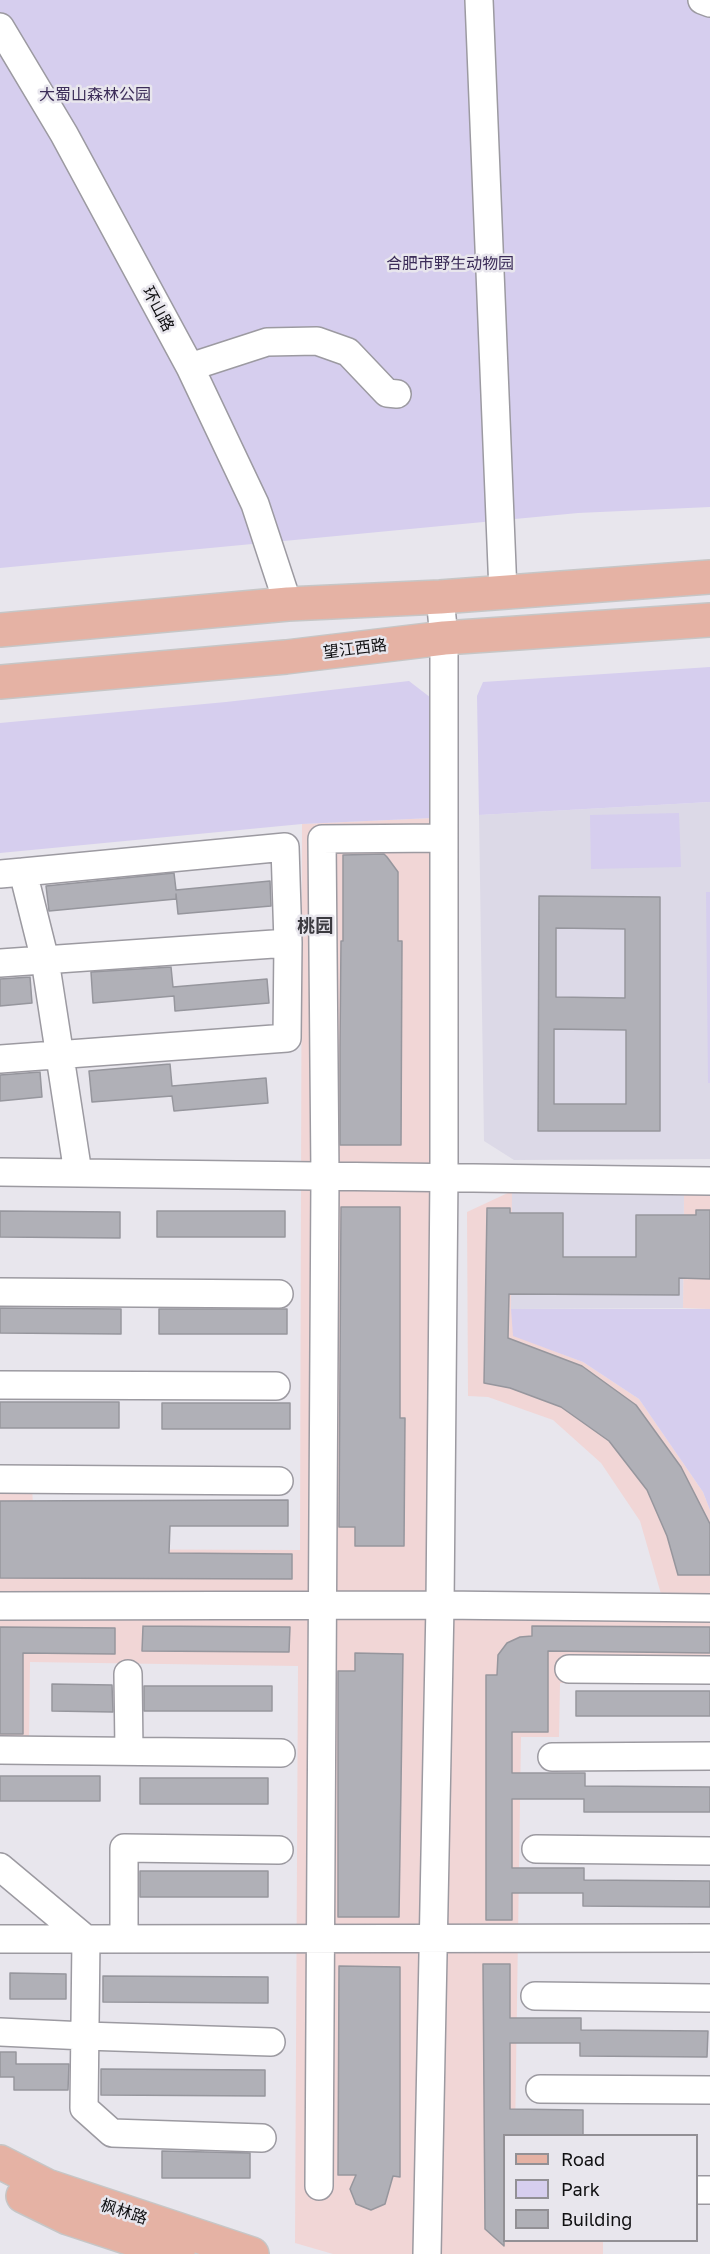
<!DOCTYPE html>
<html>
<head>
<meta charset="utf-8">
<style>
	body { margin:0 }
	#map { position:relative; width:710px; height:2254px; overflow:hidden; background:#e8e6ed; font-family:"Golos Text",sans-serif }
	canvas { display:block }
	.legend { position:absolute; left:503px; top:2134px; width:195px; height:108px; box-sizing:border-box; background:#e8e6ed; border:2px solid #929095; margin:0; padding:8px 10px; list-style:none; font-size:18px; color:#101012 }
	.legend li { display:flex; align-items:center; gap:12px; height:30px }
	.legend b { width:30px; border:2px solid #929095 }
</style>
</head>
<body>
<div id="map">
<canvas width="710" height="2254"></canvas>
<ul class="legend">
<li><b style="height:8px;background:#e5b2a4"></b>Road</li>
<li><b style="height:16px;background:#d6ceee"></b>Park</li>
<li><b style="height:16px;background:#b0b0b7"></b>Building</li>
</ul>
</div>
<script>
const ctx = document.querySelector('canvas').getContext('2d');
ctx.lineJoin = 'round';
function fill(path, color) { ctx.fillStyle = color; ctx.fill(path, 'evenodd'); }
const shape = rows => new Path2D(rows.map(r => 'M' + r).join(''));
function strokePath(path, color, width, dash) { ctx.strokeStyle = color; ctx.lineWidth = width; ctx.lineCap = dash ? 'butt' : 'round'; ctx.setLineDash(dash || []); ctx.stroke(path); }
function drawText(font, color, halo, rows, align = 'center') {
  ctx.font = font + ' "Golos Text","Noto Sans SC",sans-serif'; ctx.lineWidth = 5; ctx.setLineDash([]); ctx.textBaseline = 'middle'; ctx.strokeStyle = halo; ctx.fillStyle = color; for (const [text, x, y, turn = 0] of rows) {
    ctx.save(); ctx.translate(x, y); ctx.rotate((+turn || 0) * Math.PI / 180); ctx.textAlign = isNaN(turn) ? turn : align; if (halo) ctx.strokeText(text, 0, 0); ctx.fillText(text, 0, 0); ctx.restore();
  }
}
const commercial = shape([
	[432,818,430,1124,433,1401,430,1592,661,1594,640,1521,601,1463,553,1420,488,1397,468,1396,467,1212,512,1191,513,1335,583,1362,639,1399,703,1492,710,1510,710,1684,560,1683,559,1737,521,1737,515,2135,504,2136,504,2240,603,2241,603,2254,333,2254,295,2243,298,1666,30,1662,29,1742,0,1742,0,1487,32,1486,35,1549,300,1550,302,824],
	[684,1193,710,1193,710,1309,683,1308]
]);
const built = shape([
	[710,802,710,1159,514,1160,484,1141,479,815],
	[512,1191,684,1193,683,1308,511,1309]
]);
const green = shape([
	[0,0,710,0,710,507,578,513,0,568],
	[710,667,710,802,479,815,477,696,483,682],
	[409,681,435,701,432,818,302,824,0,853,0,723,226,702],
	[679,813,681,867,591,869,590,815],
	[706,892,710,892,710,1083,708,1083],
	[511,1309,710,1309,710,1510,703,1492,639,1399,583,1362,513,1336]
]);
const building = shape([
	[384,854,387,857,398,872,398,941,402,941,401,1145,340,1145,340,1047,341,941,343,941,343,855,384,854],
	[174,873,176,890,270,881,271,906,178,914,176,894,176,899,49,911,46,886,174,873],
	[539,896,660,897,660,1131,538,1131,539,896],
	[556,928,625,929,625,998,556,997,556,928],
	[554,1029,626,1030,626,1104,554,1104,554,1029],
	[171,967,173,987,267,979,269,1003,175,1011,174,996,93,1003,91,972,171,967],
	[30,977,32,1003,0,1006,0,979,30,977],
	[170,1064,172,1086,266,1078,268,1103,174,1111,172,1096,92,1102,89,1071,170,1064],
	[40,1072,42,1097,0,1101,0,1075,40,1072],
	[341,1207,400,1207,400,1418,405,1418,404,1546,355,1546,355,1527,339,1527,341,1207],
	[487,1208,510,1208,510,1213,563,1213,563,1257,636,1257,636,1215,696,1215,696,1210,710,1210,710,1279,679,1278,679,1295,509,1294,508,1338,582,1366,636,1405,681,1467,710,1524,710,1575,678,1575,667,1536,647,1490,609,1441,561,1407,510,1388,484,1383,487,1208],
	[0,1211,120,1212,120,1238,0,1237,0,1211],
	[157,1211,285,1211,285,1237,157,1237,157,1211],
	[0,1308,121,1309,121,1334,0,1333,0,1308],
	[159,1309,287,1309,287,1334,159,1334,159,1309],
	[0,1402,119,1402,119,1428,0,1428,0,1402],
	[162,1403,290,1403,290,1429,162,1429,162,1403],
	[288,1500,288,1526,170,1526,169,1553,292,1554,292,1579,0,1578,0,1501,288,1500],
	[143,1626,290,1627,289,1652,142,1651,143,1626],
	[532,1626,710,1627,710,1653,548,1651,548,1732,512,1732,512,1773,585,1773,585,1786,710,1787,710,1812,584,1812,584,1799,512,1799,512,1868,584,1868,584,1880,710,1881,710,1907,583,1906,583,1893,512,1893,512,1920,486,1920,486,1675,497,1675,498,1655,507,1643,520,1637,532,1636,532,1626],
	[0,1627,115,1628,115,1654,23,1653,23,1734,0,1734,0,1627],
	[355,1653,403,1654,399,1917,338,1917,338,1671,355,1671,355,1653],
	[52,1684,112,1685,113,1712,52,1711,52,1684],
	[144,1686,272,1686,272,1711,144,1711,144,1686],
	[576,1691,710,1691,710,1716,576,1716,576,1691],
	[0,1776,100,1776,100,1801,0,1801,0,1776],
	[140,1778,268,1778,268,1804,140,1804,140,1778],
	[140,1871,268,1871,268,1897,140,1897,140,1871],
	[483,1964,510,1964,510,2018,581,2018,581,2030,708,2031,707,2057,580,2056,580,2043,510,2043,510,2109,583,2110,583,2136,504,2136,504,2246,485,2229,483,1964],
	[339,1966,400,1967,400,2177,393,2176,385,2204,371,2210,356,2204,350,2189,356,2175,338,2175,339,1966],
	[10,1973,66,1974,66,1999,10,1999,10,1973],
	[103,1976,268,1977,268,2003,103,2002,103,1976],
	[0,2052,16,2052,16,2064,69,2064,68,2090,14,2090,14,2077,0,2077,0,2052],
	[101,2069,265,2070,265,2096,101,2095,101,2069],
	[162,2151,250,2153,250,2178,162,2178,162,2151]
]);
const minor = shape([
	[479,0,503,592],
	[702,0,710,3],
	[0,27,64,134,190,367,255,504,288,604],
	[190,367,267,342,317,341,348,352,387,393,397,394],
	[0,874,23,872,45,960,78,1173],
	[0,963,288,943],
	[0,1059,287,1038,288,943,285,847,23,872],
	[0,1172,710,1181],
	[0,1292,279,1294],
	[0,1385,276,1386],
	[0,1479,279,1481],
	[0,1606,440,1605,710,1608],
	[569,1669,710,1670],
	[128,1674,129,1751],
	[0,1750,281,1753],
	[552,1757,710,1756],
	[536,1849,710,1851],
	[0,1867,86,1939,710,1938],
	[124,1937,124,1848,279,1850],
	[0,1939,86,1939,84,2108,112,2133,262,2138],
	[535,1996,710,1998],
	[0,2032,85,2036,271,2042],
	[540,2089,710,2090],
	[319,2186,325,1176,322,839,444,838],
	[696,2190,710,2190],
	[427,2254,440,1605,444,1174,444,638,440,597]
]);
const major = shape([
	[0,630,288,604,440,597,710,577],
	[0,682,286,657,444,638,710,620],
	[0,2162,47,2186,252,2254],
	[23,2196,68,2218,178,2254]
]);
const parkNames = [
	["大蜀山森林公园",95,95],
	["合肥市野生动物园",450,264]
];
const streetNames = [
	["环山路",158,309,62],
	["望江西路",355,649,-7],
	["枫林路",124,2212,18]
];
const neighbourhoodNames = [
	["桃园",315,926]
];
fill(commercial, '#f1d6d6');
fill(built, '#dcd9e7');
fill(green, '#d6ceee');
fill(building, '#b0b0b7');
strokePath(building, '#96969d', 1.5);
strokePath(minor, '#9c9aa1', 30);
strokePath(major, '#c6c6c6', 36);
strokePath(minor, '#fff', 27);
strokePath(major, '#e5b2a4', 33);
drawText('16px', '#3c2d59', '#e8e6ed', parkNames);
drawText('16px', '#101012', '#e8e6ed', streetNames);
drawText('bold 18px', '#3b3a40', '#e8e6ed', neighbourhoodNames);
</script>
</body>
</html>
